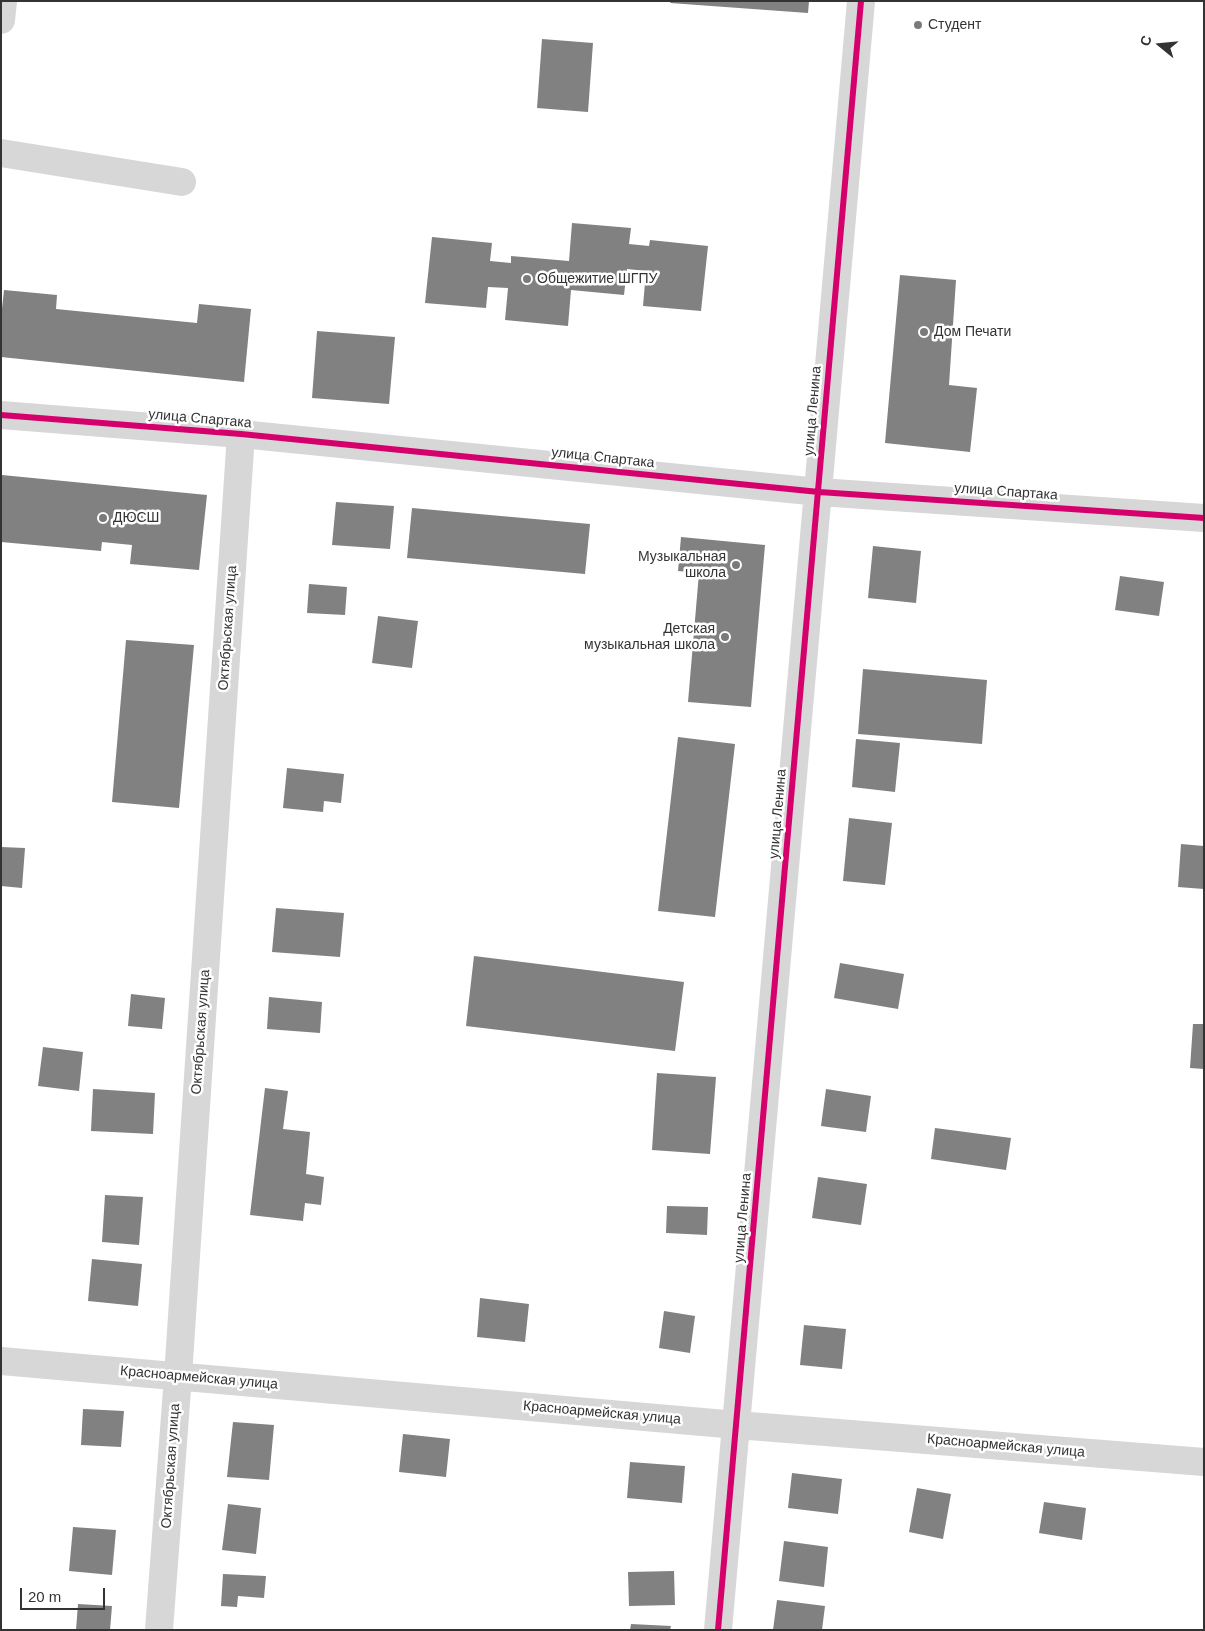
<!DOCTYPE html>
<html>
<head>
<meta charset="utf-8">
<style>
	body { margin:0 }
	#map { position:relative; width:1205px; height:1631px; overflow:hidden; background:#fff; font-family:Helvetica,sans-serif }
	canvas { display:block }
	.frame { position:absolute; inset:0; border:2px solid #333; pointer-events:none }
	.north { position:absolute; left:1135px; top:20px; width:50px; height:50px; -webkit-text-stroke:4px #fff; paint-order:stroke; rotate:287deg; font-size:14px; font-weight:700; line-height:20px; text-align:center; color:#333 }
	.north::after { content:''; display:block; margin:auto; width:18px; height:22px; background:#333; clip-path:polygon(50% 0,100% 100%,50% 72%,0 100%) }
	.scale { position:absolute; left:20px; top:1588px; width:85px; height:22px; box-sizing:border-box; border:2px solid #333; border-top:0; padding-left:6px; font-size:15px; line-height:18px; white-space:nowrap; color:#333; -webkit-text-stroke:4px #fff; paint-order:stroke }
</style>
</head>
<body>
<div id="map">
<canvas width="1205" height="1631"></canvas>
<div class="frame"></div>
<div class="north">С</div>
<div class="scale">20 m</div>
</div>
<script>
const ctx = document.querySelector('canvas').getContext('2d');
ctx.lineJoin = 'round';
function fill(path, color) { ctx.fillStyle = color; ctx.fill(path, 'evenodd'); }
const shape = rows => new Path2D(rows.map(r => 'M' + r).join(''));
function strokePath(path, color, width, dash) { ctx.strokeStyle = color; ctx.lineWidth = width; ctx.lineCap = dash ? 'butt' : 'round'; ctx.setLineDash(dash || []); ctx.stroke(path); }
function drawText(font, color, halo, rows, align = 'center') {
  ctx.font = font + ' Helvetica,sans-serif'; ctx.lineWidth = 5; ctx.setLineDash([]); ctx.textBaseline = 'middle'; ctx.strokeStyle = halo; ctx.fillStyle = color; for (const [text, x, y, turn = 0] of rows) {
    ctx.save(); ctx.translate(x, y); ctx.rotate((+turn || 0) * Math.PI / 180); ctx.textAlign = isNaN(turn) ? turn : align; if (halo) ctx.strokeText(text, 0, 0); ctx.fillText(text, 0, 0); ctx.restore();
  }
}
const building = shape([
	[671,1,809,1,808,13,670,3],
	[542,39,593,43,588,112,537,108],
	[572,223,631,228,629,244,649,246,650,240,708,246,701,311,643,306,646,271,627,269,624,295,571,290,568,326,505,320,508,288,488,287,486,308,425,303,432,237,492,243,490,261,511,263,511,256,569,261],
	[900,275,956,280,949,385,977,388,970,452,885,443],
	[4,290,57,295,56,309,197,323,199,304,251,309,244,382,1,357,1,318],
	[317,331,395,337,389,404,312,398],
	[2,475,207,495,199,570,130,564,132,545,102,542,101,551,1,542],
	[336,502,394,506,390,549,332,545],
	[412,508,590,524,585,574,407,558],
	[681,537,765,545,751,707,688,702,699,573,678,571],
	[873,546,921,551,916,603,868,598],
	[1120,576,1164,582,1159,616,1115,610],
	[309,584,347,587,345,615,307,613],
	[378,616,418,621,412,668,372,663],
	[126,640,194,645,179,808,112,802],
	[863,669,987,680,982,744,858,734],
	[678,737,735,744,715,917,658,911],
	[856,739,900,743,895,792,852,787],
	[287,768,344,774,341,803,324,801,323,812,283,808],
	[849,818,892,823,885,885,843,881],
	[1181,844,1204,846,1204,889,1178,887],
	[1,847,25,848,22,888,1,886],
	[276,908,344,913,340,957,272,952],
	[474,956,684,982,675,1051,466,1026],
	[840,963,904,974,898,1009,834,998],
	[131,994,165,998,162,1029,128,1026],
	[269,997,322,1002,320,1033,267,1029],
	[1193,1024,1204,1024,1204,1069,1190,1068],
	[43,1047,83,1052,79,1091,38,1086],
	[657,1073,716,1077,710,1154,652,1150],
	[265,1088,288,1091,283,1129,310,1132,306,1174,324,1177,321,1205,305,1203,303,1221,250,1215],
	[93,1089,155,1093,153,1134,91,1131],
	[826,1089,871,1096,866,1132,821,1126],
	[935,1128,1011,1138,1006,1170,931,1159],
	[818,1177,867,1184,861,1225,812,1218],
	[105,1195,143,1197,139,1245,102,1242],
	[667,1206,708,1207,707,1235,666,1233],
	[92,1259,142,1264,138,1306,88,1301],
	[480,1298,529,1304,525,1342,477,1337],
	[664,1311,695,1316,690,1353,659,1348],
	[804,1325,846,1329,842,1369,800,1365],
	[83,1409,124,1411,121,1447,81,1445],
	[233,1422,274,1425,269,1480,227,1477],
	[403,1434,450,1439,446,1477,399,1472],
	[630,1462,685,1466,682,1503,627,1498],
	[792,1473,842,1479,838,1514,788,1508],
	[917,1488,951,1494,943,1539,909,1532],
	[1044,1502,1086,1508,1082,1540,1039,1533],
	[228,1504,261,1508,256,1554,222,1550],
	[73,1527,116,1530,112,1575,69,1571],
	[784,1541,828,1547,824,1587,779,1581],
	[674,1571,675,1605,629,1606,628,1572],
	[223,1574,266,1576,264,1598,238,1596,237,1607,221,1606],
	[777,1600,825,1606,822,1630,773,1630],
	[78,1604,112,1606,110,1630,76,1630],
	[631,1624,671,1626,670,1630,630,1630]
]);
const minor = shape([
	[1,20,3,1],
	[1,153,182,182],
	[1,415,241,434,819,492,1204,518],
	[1,1361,737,1425,1204,1462],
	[159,1630,178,1376,241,434],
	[718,1630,861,1]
]);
const cycleway = shape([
	[1,415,241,434,819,492,1204,518],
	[718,1630,861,1]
]);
const markers = [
	[918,25,5,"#7a7a7a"],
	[527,279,5,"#7a7a7a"],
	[924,332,5,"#7a7a7a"],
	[103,518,5,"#7a7a7a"],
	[736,565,5,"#7a7a7a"],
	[725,637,5,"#7a7a7a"]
];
const poiNames = [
	["Студент",928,25],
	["Общежитие ШГПУ",537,279],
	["Дом Печати",934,332],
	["ДЮСШ",113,518],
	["Музыкальная",726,557,"right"],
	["школа",726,573,"right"],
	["Детская",715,629,"right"],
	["музыкальная школа",715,645,"right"]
];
const streetNames = [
	["улица Ленина",813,411,-85],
	["улица Спартака",200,419,5],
	["улица Спартака",603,458,6],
	["улица Спартака",1006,492,4],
	["Октябрьская улица",228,628,-86],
	["улица Ленина",778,814,-85],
	["Октябрьская улица",201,1032,-86],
	["улица Ленина",743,1218,-85],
	["Красноармейская улица",199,1378,5],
	["Красноармейская улица",602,1413,5],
	["Красноармейская улица",1006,1446,5],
	["Октябрьская улица",171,1466,-86]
];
fill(building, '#818181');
strokePath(minor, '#d7d7d7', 28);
strokePath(cycleway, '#d6006c', 6);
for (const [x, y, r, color] of markers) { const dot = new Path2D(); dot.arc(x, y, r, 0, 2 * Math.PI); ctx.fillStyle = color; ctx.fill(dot); strokePath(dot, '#fff', 2); }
drawText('14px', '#333', '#fff', poiNames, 'left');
drawText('14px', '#333', '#fff', streetNames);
</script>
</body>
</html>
